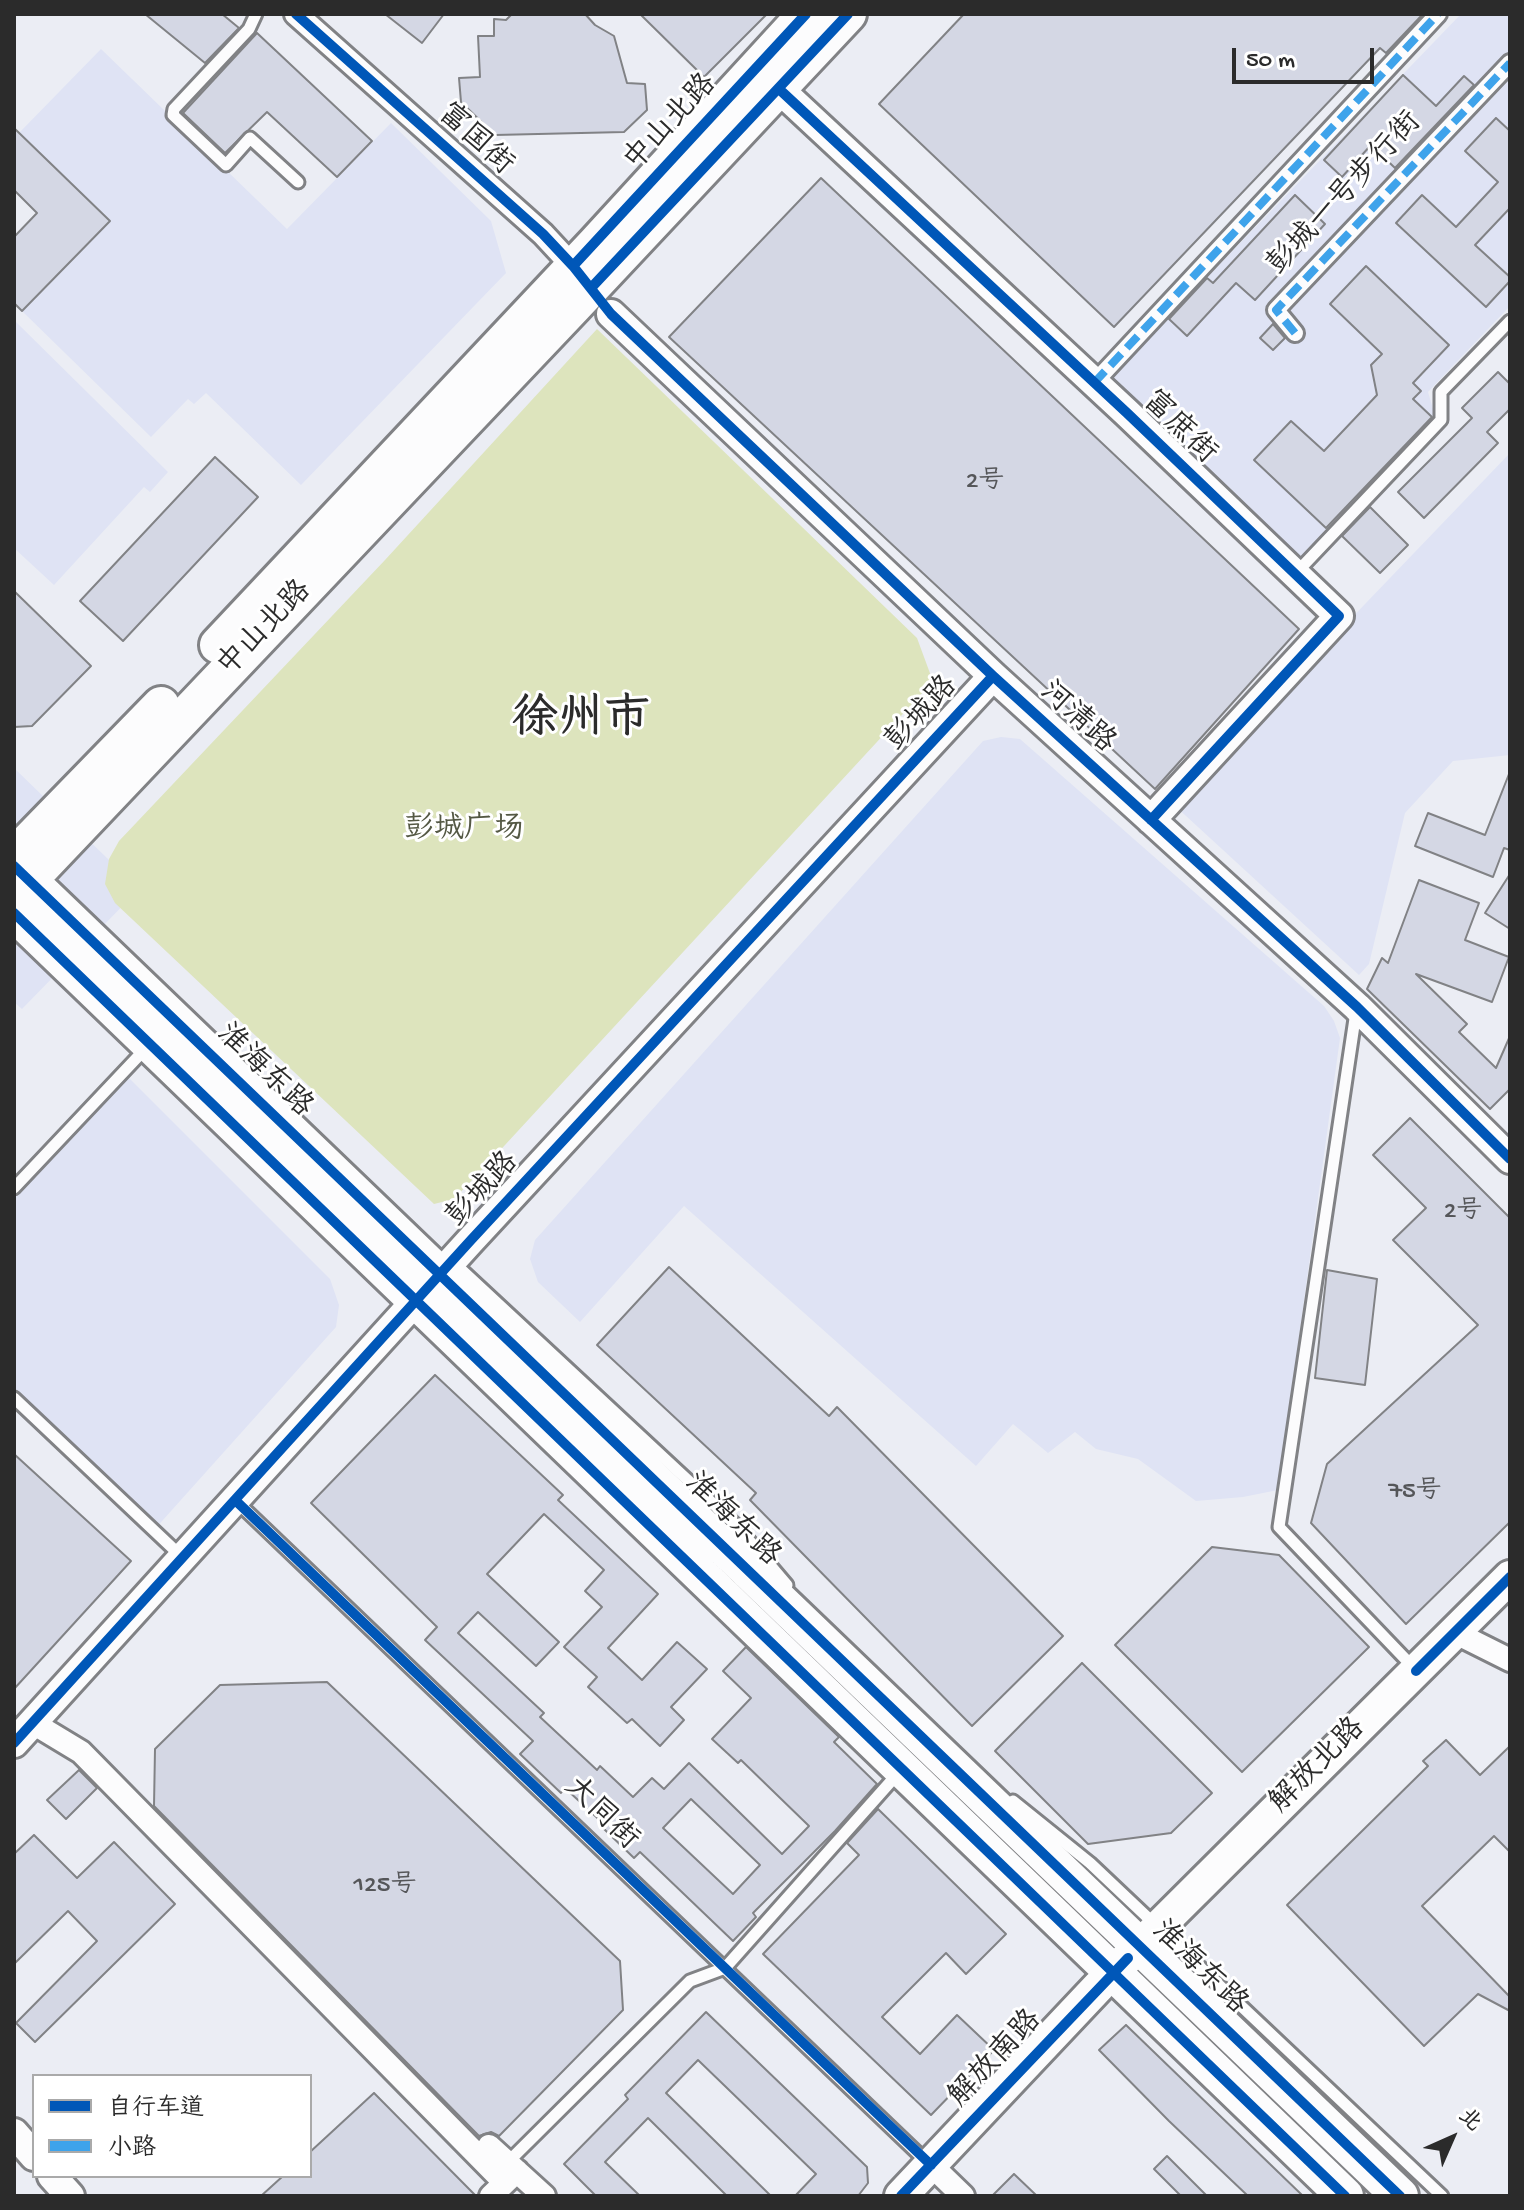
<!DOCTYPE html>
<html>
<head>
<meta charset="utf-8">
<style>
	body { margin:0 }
	#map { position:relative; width:1524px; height:2210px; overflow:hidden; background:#ebedf4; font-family:"Gochi Hand","LXGW WenKai TC",sans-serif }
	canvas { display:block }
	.frame { position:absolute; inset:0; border:16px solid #2b2b2b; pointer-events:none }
	.legend { position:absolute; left:32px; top:2074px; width:280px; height:104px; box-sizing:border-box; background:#fff; border:2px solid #aaa; margin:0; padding:10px 14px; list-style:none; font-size:24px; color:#2b2b2b }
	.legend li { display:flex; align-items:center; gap:16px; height:40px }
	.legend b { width:40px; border:2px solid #aaa }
	.north { position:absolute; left:1412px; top:2098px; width:80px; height:80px; -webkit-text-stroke:6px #fff; paint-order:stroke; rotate:45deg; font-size:22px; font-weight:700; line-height:32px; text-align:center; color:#2b2b2b }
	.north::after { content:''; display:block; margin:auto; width:28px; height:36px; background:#2b2b2b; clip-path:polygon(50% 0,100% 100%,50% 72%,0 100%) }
	.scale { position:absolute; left:1232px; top:48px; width:142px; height:36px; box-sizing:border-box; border:4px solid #2b2b2b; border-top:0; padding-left:10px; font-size:24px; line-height:28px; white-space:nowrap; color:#2b2b2b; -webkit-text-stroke:6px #fff; paint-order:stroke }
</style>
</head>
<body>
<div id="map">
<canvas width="1524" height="2210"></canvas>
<div class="frame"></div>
<ul class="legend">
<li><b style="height:10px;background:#0057b8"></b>自行车道</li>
<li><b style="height:10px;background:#3ea3eb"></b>小路</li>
</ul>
<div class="north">北</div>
<div class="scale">50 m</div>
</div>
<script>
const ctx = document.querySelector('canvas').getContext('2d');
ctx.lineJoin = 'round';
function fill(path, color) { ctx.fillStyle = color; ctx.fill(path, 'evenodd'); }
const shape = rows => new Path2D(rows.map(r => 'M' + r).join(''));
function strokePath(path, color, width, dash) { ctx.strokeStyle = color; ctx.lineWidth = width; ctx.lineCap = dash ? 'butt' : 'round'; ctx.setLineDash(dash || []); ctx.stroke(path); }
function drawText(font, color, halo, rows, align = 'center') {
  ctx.font = font + ' "Gochi Hand","LXGW WenKai TC",sans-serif'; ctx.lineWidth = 6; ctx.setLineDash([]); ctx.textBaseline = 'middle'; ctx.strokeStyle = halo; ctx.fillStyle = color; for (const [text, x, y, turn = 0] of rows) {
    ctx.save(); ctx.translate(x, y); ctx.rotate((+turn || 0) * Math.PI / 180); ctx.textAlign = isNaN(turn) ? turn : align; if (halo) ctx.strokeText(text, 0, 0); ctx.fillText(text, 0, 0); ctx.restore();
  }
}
const built = shape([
	[1461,14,1510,14,1510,306,1428,392,1436,419,1301,561,1111,377],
	[101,49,287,229,391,123,491,221,506,273,301,485,206,393,194,404,188,399,151,437,22,311,109,221,19,133],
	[14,320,168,472,150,492,144,487,54,585,14,548],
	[1510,453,1510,755,1453,761,1405,813,1369,964,1359,975,1173,804],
	[1001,737,1020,739,1324,1006,1334,1021,1340,1038,1278,1490,1243,1497,1196,1501,1138,1459,1096,1449,1075,1432,1048,1453,1013,1424,976,1466,684,1206,580,1322,538,1282,530,1259,535,1240,983,741],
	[14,768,139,889,22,1009,14,1002],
	[123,1072,330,1279,339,1305,336,1327,154,1530,14,1398,14,1188]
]);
const green = shape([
	[597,329,917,638,931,676,924,691,493,1158,454,1199,434,1204,115,903,105,884,109,859,119,841,385,560]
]);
const building = shape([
	[145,14,222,14,239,28,205,63,145,14],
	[385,14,444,14,422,43,385,14],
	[512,14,585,14,595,25,614,36,627,83,645,84,647,110,624,132,495,135,461,102,459,78,480,77,478,36,494,36,494,19,506,20,512,14],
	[640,14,767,14,704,77,640,14],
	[964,14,1423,14,1386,53,1380,48,1114,327,879,104,964,14],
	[257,33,372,141,337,177,267,112,225,153,183,113,257,33],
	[1403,75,1436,106,1464,76,1474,85,1395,168,1371,145,1342,177,1324,160,1403,75],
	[1496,118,1510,131,1510,208,1475,245,1510,277,1510,281,1486,307,1396,223,1422,195,1456,227,1498,182,1465,151,1496,118],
	[14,128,110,221,22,311,14,303,14,237,37,213,14,190,14,128],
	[821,178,1299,629,1155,789,669,337,821,178],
	[1295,195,1325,224,1255,300,1236,283,1187,336,1169,319,1207,278,1213,283,1295,195],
	[1366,266,1449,345,1413,383,1421,391,1413,399,1432,417,1326,528,1254,460,1291,421,1324,451,1377,395,1371,365,1382,354,1330,304,1366,266],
	[1273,324,1285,338,1273,350,1260,338,1273,324],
	[1498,372,1510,384,1510,409,1487,432,1498,443,1424,518,1398,492,1472,418,1462,408,1498,372],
	[215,457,258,497,123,641,80,601,215,457],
	[1370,507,1408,545,1380,573,1342,536,1370,507],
	[14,591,91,666,32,726,14,727,14,591],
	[1509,774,1510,850,1504,848,1493,877,1415,846,1428,813,1485,835,1509,774],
	[1510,874,1510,929,1485,913,1510,874],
	[1419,880,1479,903,1465,940,1509,957,1492,1002,1416,974,1467,1024,1459,1032,1496,1068,1510,1036,1510,1089,1490,1109,1367,989,1382,958,1388,963,1419,880],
	[1410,1118,1510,1218,1510,1522,1406,1624,1311,1523,1327,1464,1478,1325,1393,1240,1426,1208,1373,1155,1410,1118],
	[669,1267,829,1416,837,1407,1063,1636,972,1726,750,1500,756,1493,597,1345,669,1267],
	[1327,1270,1377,1279,1365,1385,1315,1378,1327,1270],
	[435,1375,563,1495,558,1500,658,1594,608,1648,642,1680,677,1642,707,1669,671,1707,684,1720,660,1746,632,1719,627,1723,588,1687,597,1677,564,1647,602,1607,585,1591,604,1570,544,1514,487,1574,559,1642,536,1666,478,1612,458,1633,544,1713,540,1717,597,1770,600,1766,633,1797,652,1778,664,1789,689,1763,782,1854,809,1826,741,1760,738,1763,712,1739,751,1698,723,1671,746,1647,839,1737,834,1742,877,1784,835,1831,753,1913,756,1917,733,1941,640,1852,634,1858,603,1828,606,1826,565,1788,561,1793,520,1754,533,1741,425,1640,437,1627,311,1503,435,1375],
	[691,1799,760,1865,733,1894,663,1828,691,1799],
	[14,1454,131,1561,14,1689,14,1454],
	[1212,1547,1279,1555,1369,1647,1242,1772,1115,1645,1212,1547],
	[1082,1663,1212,1793,1171,1833,1088,1844,995,1751,1082,1663],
	[327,1682,620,1961,623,2010,499,2136,491,2132,479,2136,154,1806,155,1749,220,1685,327,1682],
	[1446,1740,1480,1775,1510,1746,1510,1852,1494,1836,1422,1906,1510,1997,1510,2011,1478,1994,1424,2046,1287,1905,1428,1766,1423,1761,1446,1740],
	[79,1770,97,1788,66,1819,47,1800,79,1770],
	[878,1809,1006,1934,966,1974,946,1953,882,2017,920,2054,957,2015,994,2050,931,2115,763,1954,859,1855,847,1843,878,1809],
	[34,1835,77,1878,114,1842,175,1904,35,2042,16,2023,97,1941,68,1911,14,1964,14,1854,34,1835],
	[706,2012,867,2167,868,2183,858,2196,795,2196,816,2174,698,2060,666,2093,771,2196,727,2196,648,2118,605,2162,640,2196,596,2196,564,2164,628,2099,625,2095,706,2012],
	[1126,2025,1303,2196,1248,2196,1169,2121,1099,2050,1126,2025],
	[374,2093,476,2196,261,2196,283,2176,310,2176,310,2152,374,2093],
	[1167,2156,1207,2196,1181,2196,1154,2169,1167,2156],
	[1014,2174,1037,2196,992,2196,1014,2174]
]);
const service = shape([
	[256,14,249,29,174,109,173,115,226,165,250,138,298,182],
	[1298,571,1441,420,1441,392,1510,321],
	[1356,1012,1279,1527,1413,1667],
	[14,1188,148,1046],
	[452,1261,736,1525,787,1585],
	[14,1398,182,1557],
	[235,1500,927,2162],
	[1013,1801,1090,1863,1442,2196],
	[504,2166,690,1981,725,1968,893,1779,903,1775]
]);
const pedestrian = shape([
	[1295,333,1276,310,1510,63],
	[1094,383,1438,14]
]);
const minor = shape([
	[296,14,543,234,581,275],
	[1454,1632,1510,1660],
	[33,1723,81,1752,496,2174],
	[489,2146,544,2196],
	[931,2165,963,2196],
	[491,2196,517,2171]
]);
const tertiary = shape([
	[779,89,1127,413,1339,616,1151,820],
	[611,314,993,676,1357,1007,1510,1159],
	[14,1743,471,1240,993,676],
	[14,2133,34,2156],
	[52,2176,70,2196]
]);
const secondary = shape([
	[901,2196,1099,1986,1510,1577]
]);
const primary = shape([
	[218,645,596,243,806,14],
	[14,856,161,705],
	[14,866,1400,2196],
	[14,896,574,306,848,14],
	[14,913,1345,2196]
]);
const quiet = shape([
	[1295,333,1276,310,1510,63],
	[1094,383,1438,14]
]);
const cycleway = shape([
	[296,14,543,234,573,266,611,314,993,676,1357,1007,1510,1159],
	[779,89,1127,413,1339,616,1151,820],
	[573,266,806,14],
	[591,288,848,14],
	[14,866,1400,2196],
	[14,913,1345,2196],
	[235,1500,931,2165],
	[1416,1671,1510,1577],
	[14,1743,471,1240,993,676],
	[901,2196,1128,1958]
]);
const numberNames = [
	["2号",985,483],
	["2号",1463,1213],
	["75号",1415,1493],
	["125号",385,1887]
];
const streetNames = [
	["中山北路",672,124,-47],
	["富国街",474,141,42],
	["彭城一号步行街",1346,195,-47],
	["富庶街",1178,429,44],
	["中山北路",266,630,-46],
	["彭城路",923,715,-47],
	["河清路",1076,719,42],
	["淮海东路",263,1072,44],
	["彭城路",484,1191,-47],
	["淮海东路",731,1521,44],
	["解放北路",1319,1767,-45],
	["大同街",600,1815,44],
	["淮海东路",1198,1969,44],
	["解放南路",997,2060,-47]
];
const parkNames = [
	["彭城广场",464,831]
];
const townNames = [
	["徐州市",581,723]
];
fill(built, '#dfe3f4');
fill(green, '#dde4bd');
fill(building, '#d4d7e4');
strokePath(building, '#818285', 2);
strokePath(service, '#818285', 17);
strokePath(pedestrian, '#818285', 22);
strokePath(minor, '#818285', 28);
strokePath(tertiary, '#818285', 34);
strokePath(secondary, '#818285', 38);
strokePath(primary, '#818285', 42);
strokePath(service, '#fcfcfd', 11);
strokePath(pedestrian, '#fcfcfd', 16);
strokePath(minor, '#fcfcfd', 22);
strokePath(tertiary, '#fcfcfd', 28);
strokePath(secondary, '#fcfcfd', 32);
strokePath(primary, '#fcfcfd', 36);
strokePath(quiet, '#3ea3eb', 8, [16, 8]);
strokePath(cycleway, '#0057b8', 10);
drawText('26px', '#555659', null, numberNames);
drawText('30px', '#2b2b2b', '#fff', streetNames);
drawText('30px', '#545844', '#fff', parkNames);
drawText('bold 46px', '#2b2b2b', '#fff', townNames);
</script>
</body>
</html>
